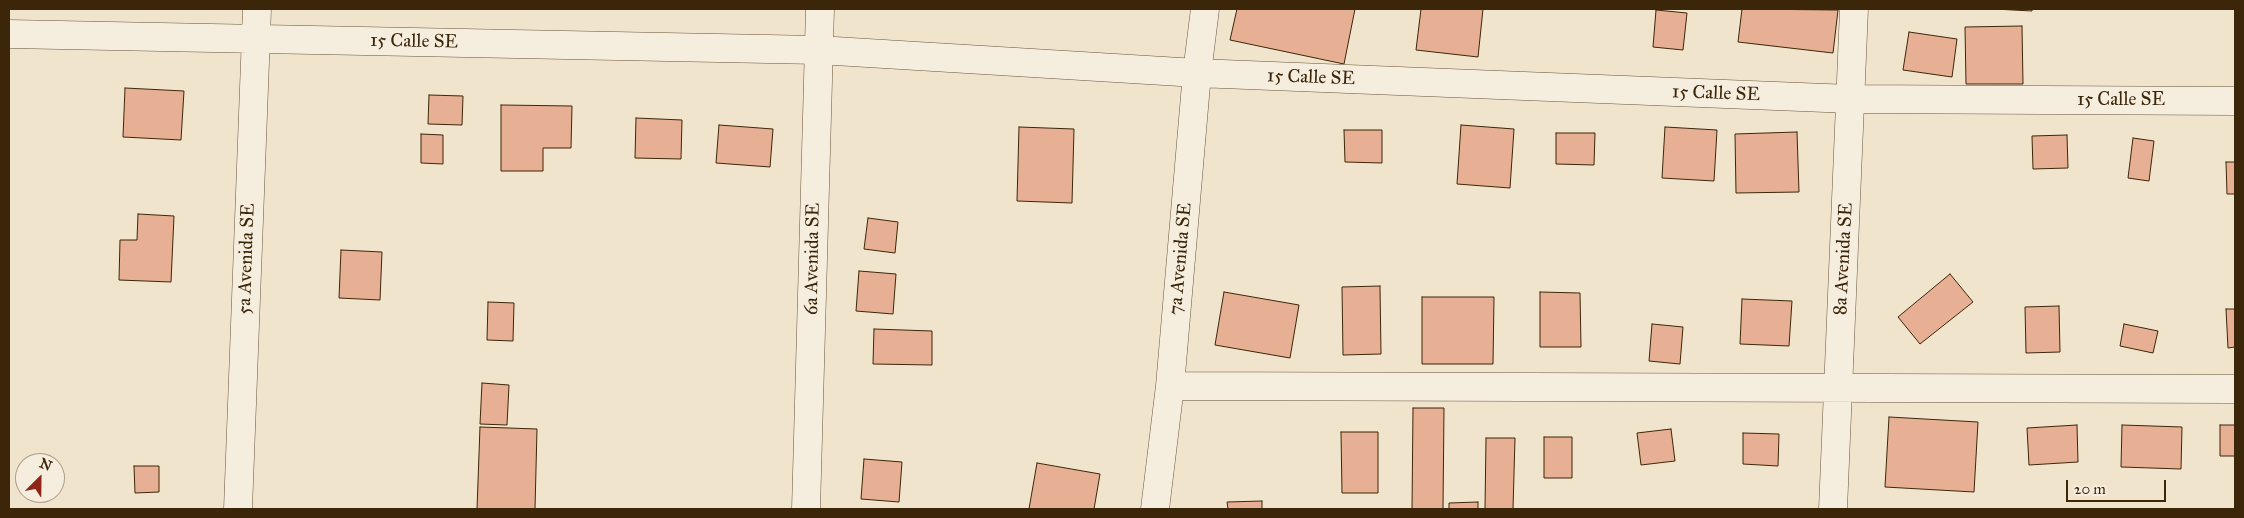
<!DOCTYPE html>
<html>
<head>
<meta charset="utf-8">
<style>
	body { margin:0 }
	#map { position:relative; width:2244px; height:518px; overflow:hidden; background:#f0e4cc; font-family:"IM FELL Great Primer",serif }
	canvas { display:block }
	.frame { position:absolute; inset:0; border:10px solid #3c2609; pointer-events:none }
	.north { position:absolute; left:15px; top:453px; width:50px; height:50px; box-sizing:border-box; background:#f5edde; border:1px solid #ab9d89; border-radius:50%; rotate:23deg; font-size:14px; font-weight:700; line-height:20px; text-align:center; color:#3c2609 }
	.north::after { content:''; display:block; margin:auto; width:18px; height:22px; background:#8f2418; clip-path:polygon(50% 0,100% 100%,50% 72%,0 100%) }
	.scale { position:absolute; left:2066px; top:480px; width:100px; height:22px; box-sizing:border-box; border:2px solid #3c2609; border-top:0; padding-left:6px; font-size:15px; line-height:18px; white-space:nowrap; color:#3c2609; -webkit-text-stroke:4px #f5edde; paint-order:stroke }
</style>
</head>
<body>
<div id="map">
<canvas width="2244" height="518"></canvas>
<div class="frame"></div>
<div class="north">N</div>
<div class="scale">20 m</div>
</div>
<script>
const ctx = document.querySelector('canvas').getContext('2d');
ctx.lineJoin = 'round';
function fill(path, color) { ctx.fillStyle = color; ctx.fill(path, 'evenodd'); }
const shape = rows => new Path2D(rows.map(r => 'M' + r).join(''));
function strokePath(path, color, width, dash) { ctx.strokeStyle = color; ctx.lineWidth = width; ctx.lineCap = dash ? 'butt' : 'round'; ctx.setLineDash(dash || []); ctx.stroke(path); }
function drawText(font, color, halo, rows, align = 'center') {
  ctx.font = font + ' "IM FELL Great Primer",serif'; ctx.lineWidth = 4; ctx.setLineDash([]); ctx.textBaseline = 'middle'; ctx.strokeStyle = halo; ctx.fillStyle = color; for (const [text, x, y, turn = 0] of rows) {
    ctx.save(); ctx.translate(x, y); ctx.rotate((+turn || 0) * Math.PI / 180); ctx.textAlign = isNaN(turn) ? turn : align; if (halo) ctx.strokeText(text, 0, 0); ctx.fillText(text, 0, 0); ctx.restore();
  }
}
const building = shape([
	[1237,9,1355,9,1344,64,1230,40,1237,9],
	[1421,9,1483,9,1478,57,1416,50,1421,9],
	[1742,9,1838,10,1833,53,1738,42,1742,9],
	[1994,9,2032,9,2032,11,1994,9],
	[1656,10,1687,13,1683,50,1653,47,1656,10],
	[2022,26,2023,84,1966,84,1965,27,2022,26],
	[1909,32,1957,39,1952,77,1903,70,1909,32],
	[125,88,184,91,181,140,123,137,125,88],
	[429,95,463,96,462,125,428,124,429,95],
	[501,105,572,106,571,148,543,148,543,171,501,171,501,105],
	[636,118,682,120,681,159,635,158,636,118],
	[719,125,773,129,770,167,716,163,719,125],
	[1461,125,1514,129,1510,188,1457,184,1461,125],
	[1019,127,1074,129,1072,203,1017,201,1019,127],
	[1665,127,1717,130,1714,181,1662,178,1665,127],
	[1344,130,1382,130,1382,163,1345,162,1344,130],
	[1797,132,1799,192,1736,193,1735,134,1797,132],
	[1556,133,1595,133,1594,165,1556,164,1556,133],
	[421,134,443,135,443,164,421,163,421,134],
	[2067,135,2068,168,2033,169,2032,136,2067,135],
	[2133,138,2154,141,2149,181,2128,178,2133,138],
	[2226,162,2235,162,2235,194,2227,194,2226,162],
	[138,214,174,216,171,282,119,280,120,240,137,240,138,214],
	[868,218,898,222,895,253,864,249,868,218],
	[341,250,382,252,380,300,339,298,341,250],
	[859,271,896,274,893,314,856,311,859,271],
	[1950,274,1973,302,1920,344,1898,317,1950,274],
	[1380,286,1381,354,1343,355,1342,287,1380,286],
	[1224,292,1299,305,1290,358,1215,345,1224,292],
	[1540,292,1580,293,1581,347,1540,347,1540,292],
	[1422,297,1494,297,1493,364,1422,364,1422,297],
	[1742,299,1792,301,1789,346,1740,344,1742,299],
	[488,302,514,303,513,341,487,340,488,302],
	[2059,306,2060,352,2026,353,2025,307,2059,306],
	[2226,309,2235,309,2235,347,2228,348,2226,309],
	[1652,324,1683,327,1680,364,1649,361,1652,324],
	[2124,324,2158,331,2153,353,2120,346,2124,324],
	[874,329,932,331,932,365,873,364,874,329],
	[482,383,509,385,507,425,480,424,482,383],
	[1413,408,1444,408,1443,509,1412,509,1413,408],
	[1889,417,1978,422,1974,492,1885,487,1889,417],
	[2077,425,2078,462,2029,465,2027,428,2077,425],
	[2122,425,2182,427,2181,469,2121,467,2122,425],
	[2220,425,2235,425,2235,456,2220,456,2220,425],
	[480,427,537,429,535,509,477,509,480,427],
	[1671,429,1675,461,1641,465,1637,433,1671,429],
	[1341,432,1378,432,1378,493,1342,493,1341,432],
	[1743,433,1779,434,1778,466,1743,464,1743,433],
	[1544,437,1572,437,1572,478,1544,478,1544,437],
	[1486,438,1515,438,1513,509,1485,509,1486,438],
	[864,459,902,462,899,502,861,499,864,459],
	[1037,463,1100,474,1094,509,1029,509,1037,463],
	[134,466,159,466,159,492,135,493,134,466],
	[1262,501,1262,509,1228,509,1227,502,1262,501],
	[1478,502,1478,509,1449,509,1449,503,1478,502]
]);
const minor = shape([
	[9,34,818,50,1197,73,1851,99,2235,101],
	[1170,386,2235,389],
	[238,509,257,9],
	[806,509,820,9],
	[1155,509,1170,386,1197,73,1205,9],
	[1833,509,1854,9]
]);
const streetNames = [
	["15 Calle SE",414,42,1],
	["15 Calle SE",1311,78,2],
	["15 Calle SE",1716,94,2],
	["15 Calle SE",2121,100],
	["5a Avenida SE",247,259,-88],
	["6a Avenida SE",813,259,-89],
	["7a Avenida SE",1181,259,-85],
	["8a Avenida SE",1844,259,-87]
];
fill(building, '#e7af93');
strokePath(building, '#3c2609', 1);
strokePath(minor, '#69563a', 29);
strokePath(minor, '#f5edde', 28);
drawText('19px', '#3c2609', '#f5edde', streetNames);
</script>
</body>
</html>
